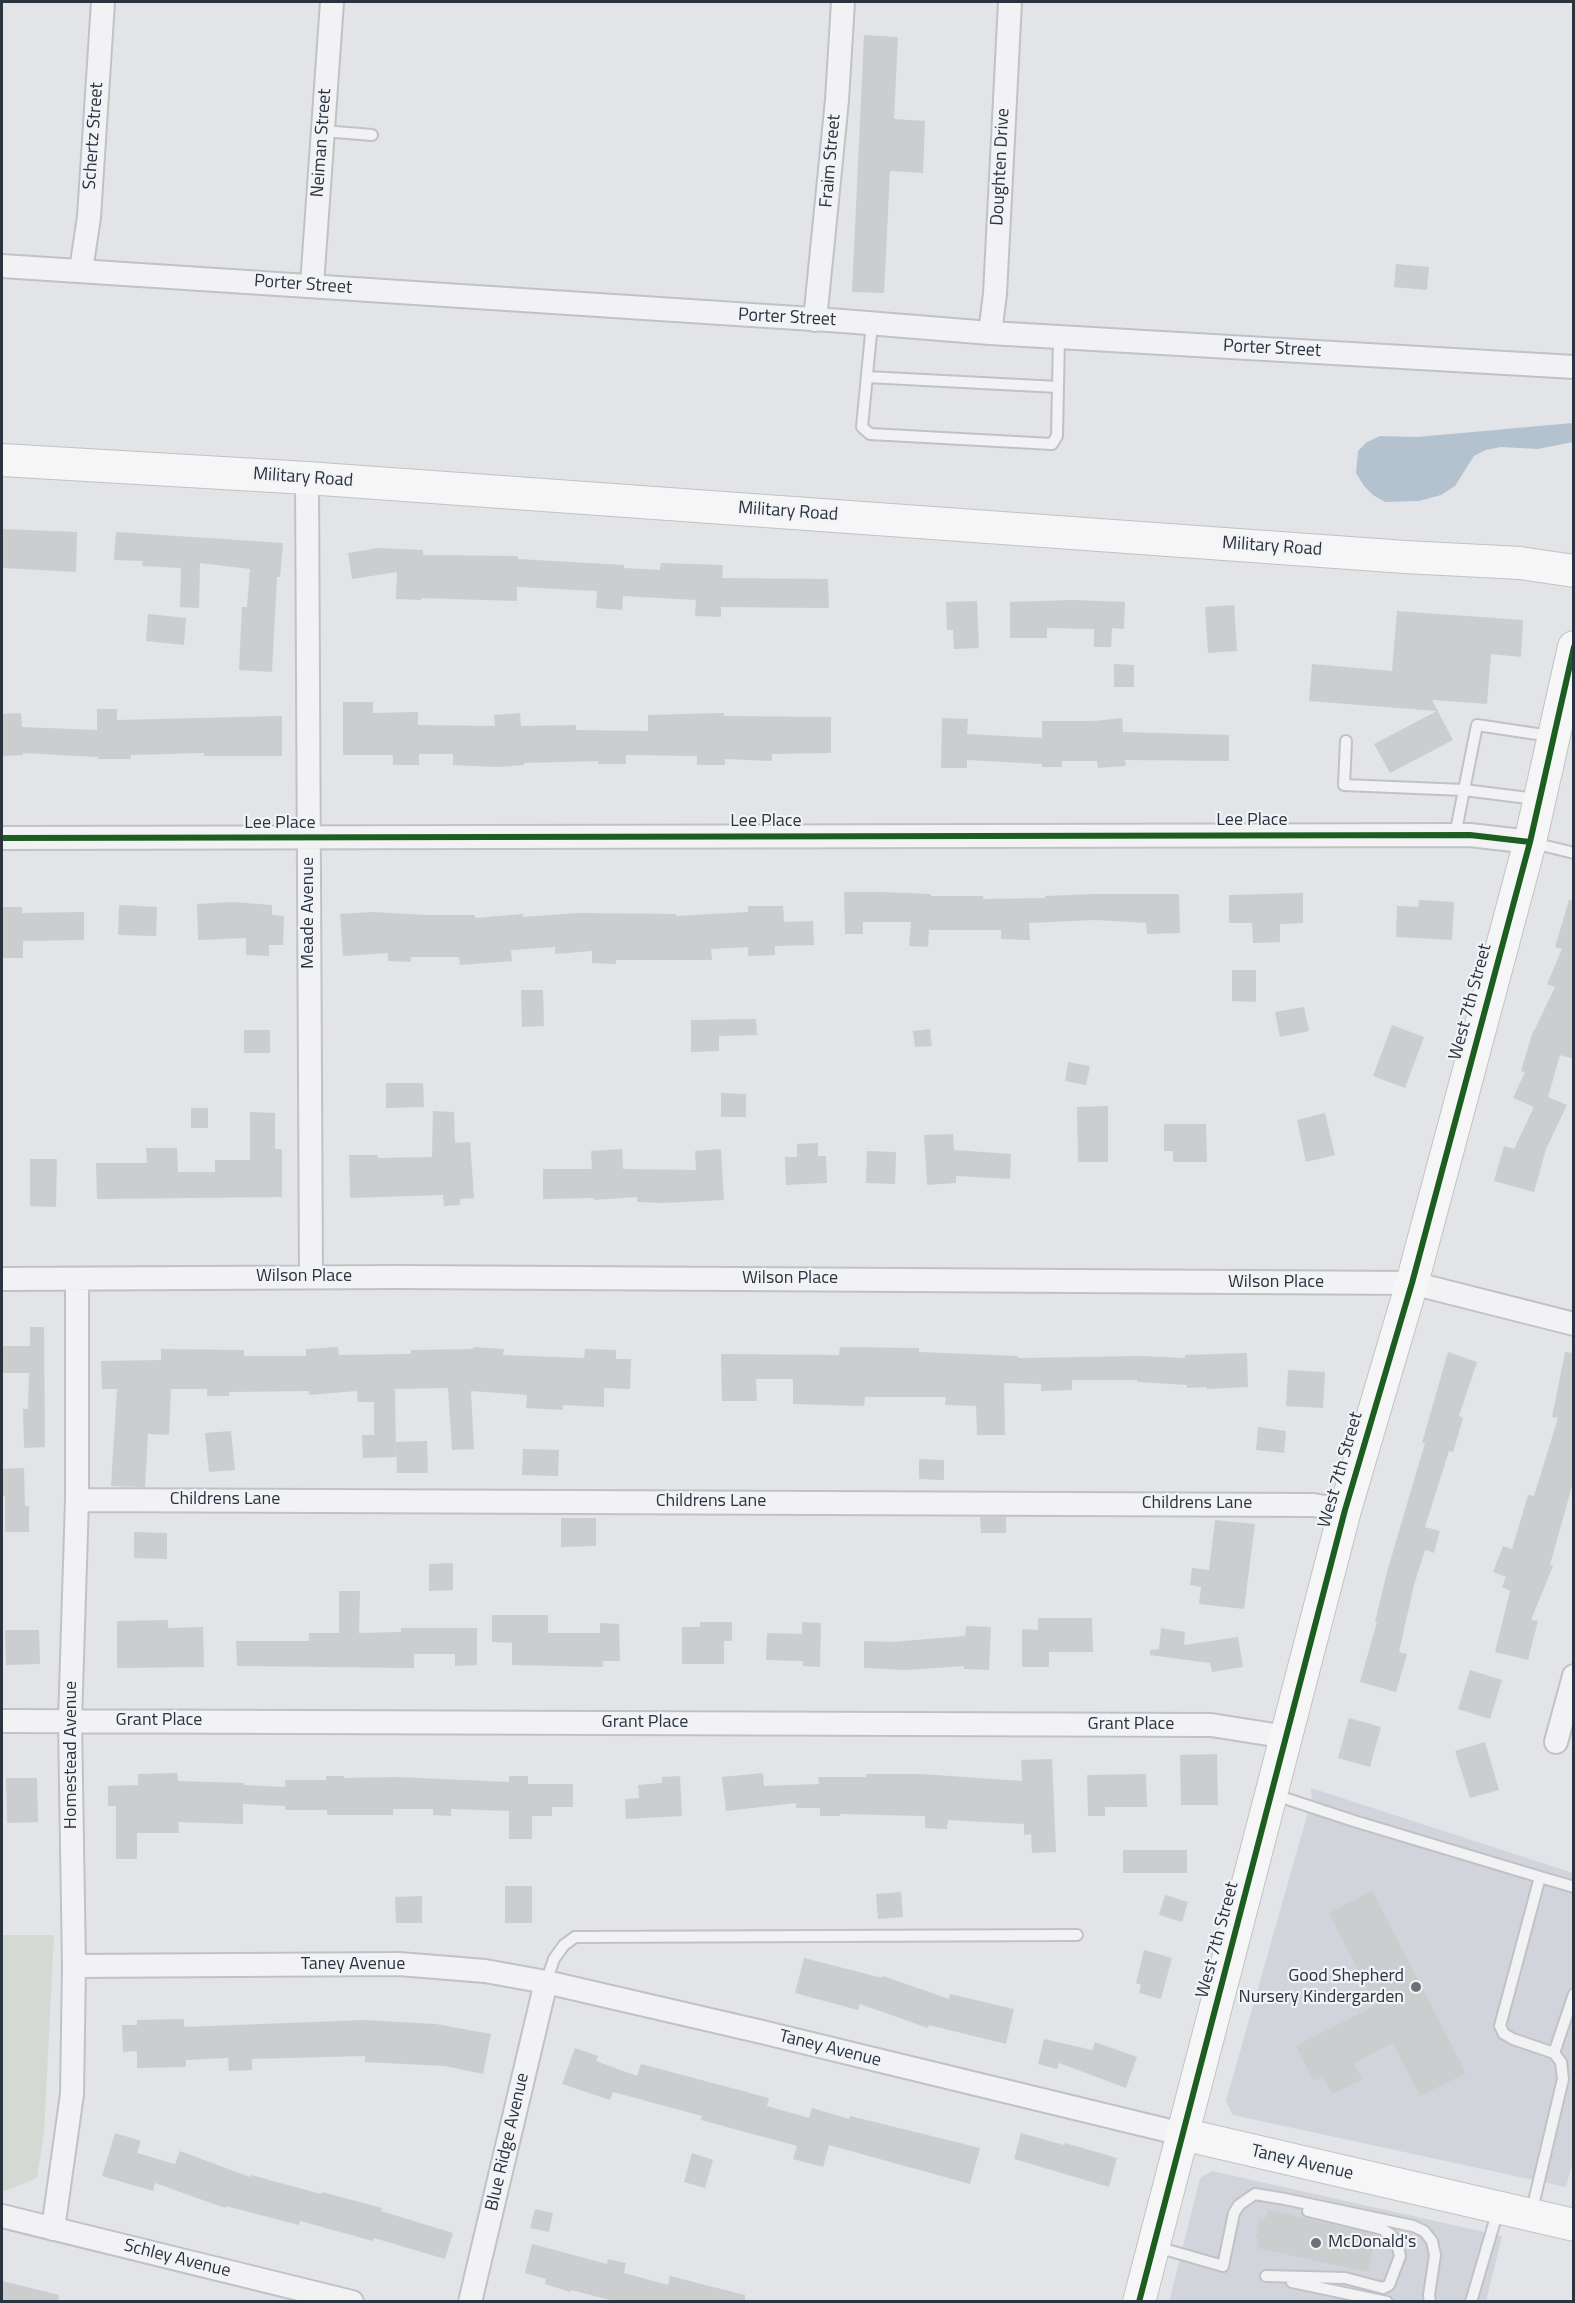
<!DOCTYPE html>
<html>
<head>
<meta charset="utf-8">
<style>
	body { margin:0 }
	#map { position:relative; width:1575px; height:2303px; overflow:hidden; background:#e2e4e7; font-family:"Titillium Web",sans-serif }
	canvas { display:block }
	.frame { position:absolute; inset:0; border:3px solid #2b333e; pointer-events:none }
</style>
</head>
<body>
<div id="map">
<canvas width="1575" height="2303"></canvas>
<div class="frame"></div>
</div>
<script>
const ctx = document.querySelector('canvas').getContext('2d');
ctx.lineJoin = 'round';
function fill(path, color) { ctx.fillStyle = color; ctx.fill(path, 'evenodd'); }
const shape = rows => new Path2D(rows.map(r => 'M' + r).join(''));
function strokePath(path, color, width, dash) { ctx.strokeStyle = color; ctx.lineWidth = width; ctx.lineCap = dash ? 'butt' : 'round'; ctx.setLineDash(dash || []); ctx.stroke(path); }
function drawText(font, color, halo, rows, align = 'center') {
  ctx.font = font + ' "Titillium Web",sans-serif'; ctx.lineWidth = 4.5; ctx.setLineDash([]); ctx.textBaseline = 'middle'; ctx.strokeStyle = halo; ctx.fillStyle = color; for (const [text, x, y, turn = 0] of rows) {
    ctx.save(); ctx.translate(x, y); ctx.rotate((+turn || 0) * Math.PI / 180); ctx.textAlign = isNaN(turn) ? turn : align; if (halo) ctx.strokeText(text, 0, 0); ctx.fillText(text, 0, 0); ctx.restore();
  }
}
const built = shape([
	[1311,1788,1573,1873,1574,2157,1566,2187,1233,2115,1226,2101,1312,1798],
	[1212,2171,1502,2236,1486,2301,1169,2302,1200,2178]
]);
const green = shape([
	[2,1935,54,1935,44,2133,37,2178,5,2191,2,2190]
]);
const water = shape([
	[1573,423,1573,442,1538,449,1501,447,1486,450,1474,456,1455,486,1441,495,1419,501,1385,502,1373,495,1364,486,1356,473,1358,451,1367,442,1380,436,1417,437]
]);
const building = shape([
	[864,35,898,37,894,119,925,121,923,173,890,171,884,293,852,292],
	[1396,264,1429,267,1427,290,1394,287],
	[2,529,77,532,76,572,2,568],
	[116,532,283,543,280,577,277,577,272,672,239,670,242,607,247,607,250,569,200,563,199,608,180,607,181,568,142,566,143,561,114,560],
	[379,548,423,550,423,555,518,556,518,559,624,565,624,568,660,570,661,563,723,565,722,578,828,579,829,608,721,607,721,617,695,616,696,600,623,596,622,610,596,608,597,591,517,587,517,601,421,598,421,600,396,599,397,572,352,579,348,553],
	[1072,600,1125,602,1124,629,1112,628,1111,647,1094,647,1094,629,1047,628,1047,638,1010,638,1010,602],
	[977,601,979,648,954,649,953,630,947,630,946,602],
	[1234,605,1237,651,1208,653,1205,607],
	[1397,611,1523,620,1521,657,1491,654,1487,704,1432,700,1453,740,1390,773,1374,744,1437,711,1309,701,1312,664,1392,671],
	[148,614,186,618,184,645,146,641],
	[1114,664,1134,665,1134,687,1114,687],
	[343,702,373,702,373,713,418,712,418,725,495,726,494,715,520,713,521,726,576,725,576,730,648,731,648,715,724,713,724,716,831,717,831,753,772,754,772,761,725,759,725,765,697,765,697,756,626,755,626,764,598,764,598,761,524,763,524,765,498,767,453,765,453,754,419,754,419,765,393,765,393,755,343,755],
	[97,709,117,709,117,720,282,716,282,756,204,756,204,753,131,755,131,759,98,759,98,757,23,753,23,755,2,756,2,714,21,713,22,727,97,730],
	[942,718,968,719,967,734,1042,738,1042,721,1094,721,1122,718,1123,732,1229,735,1229,761,1125,760,1126,766,1098,768,1097,761,1062,761,1062,767,1042,767,1042,764,967,760,967,768,941,768],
	[844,892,883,892,931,894,931,896,983,896,983,899,1045,898,1045,896,1094,894,1179,894,1180,933,1147,934,1146,923,1095,920,1029,923,1030,940,1001,939,1001,930,929,930,928,947,909,946,911,922,863,922,863,934,845,934],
	[1303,893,1303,923,1280,924,1280,942,1253,943,1252,923,1229,923,1229,895],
	[1419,900,1454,902,1452,940,1396,937,1397,906,1418,907],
	[1569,900,1574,900,1574,1059,1560,1055,1548,1097,1567,1105,1546,1149,1534,1192,1494,1181,1504,1146,1514,1149,1534,1107,1513,1098,1525,1072,1521,1071,1533,1031,1534,1031,1555,987,1547,984,1562,949,1555,947],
	[233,902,272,905,272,915,284,916,283,945,269,945,269,956,246,955,246,938,198,940,197,904],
	[119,905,157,907,156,936,118,935],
	[748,906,783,906,784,922,813,921,814,945,775,946,775,955,748,956,748,947,711,949,712,960,616,960,616,964,592,963,592,951,555,954,555,947,511,950,512,961,460,965,459,957,411,957,411,962,388,961,388,953,343,956,340,914,374,912,424,915,475,915,475,918,523,914,523,917,577,913,676,914,676,916,748,912],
	[2,907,22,907,22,913,84,912,84,940,23,941,23,958,2,958],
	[1232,970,1256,970,1256,1002,1232,1001],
	[521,990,543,990,544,1026,522,1027],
	[1304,1007,1309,1031,1280,1037,1275,1012],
	[756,1019,757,1035,719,1036,719,1051,691,1052,691,1020],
	[1392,1025,1424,1037,1405,1088,1373,1076],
	[930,1029,932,1046,915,1047,913,1031],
	[244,1030,270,1030,270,1053,244,1053],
	[1068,1062,1090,1066,1086,1085,1065,1081],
	[386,1083,423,1083,424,1107,386,1108],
	[721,1093,746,1094,746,1117,721,1117],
	[1108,1106,1108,1162,1078,1162,1077,1107],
	[191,1108,208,1108,208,1128,191,1128],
	[433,1111,454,1112,455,1143,470,1142,474,1198,460,1199,460,1205,444,1206,443,1195,350,1198,349,1155,378,1155,378,1158,432,1157],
	[250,1112,275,1113,275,1149,282,1149,282,1197,97,1199,96,1163,147,1163,146,1148,177,1148,178,1172,215,1172,215,1160,250,1160],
	[1325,1113,1335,1155,1306,1162,1297,1120],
	[1164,1124,1206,1124,1207,1162,1173,1162,1173,1151,1164,1151],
	[953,1134,954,1150,1011,1154,1010,1179,956,1176,956,1183,927,1185,924,1135],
	[818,1143,818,1156,826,1156,827,1183,786,1185,785,1157,797,1157,797,1144],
	[622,1149,623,1169,696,1170,695,1151,721,1149,724,1200,663,1203,637,1202,637,1197,594,1200,594,1198,543,1199,543,1169,592,1169,591,1151],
	[867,1151,896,1152,895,1184,866,1183],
	[30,1159,57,1159,56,1207,30,1206],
	[30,1327,44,1327,45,1447,24,1448,23,1409,28,1409,29,1373,2,1373,2,1346,30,1346],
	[338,1347,339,1355,411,1354,411,1350,473,1349,473,1347,504,1349,503,1355,584,1358,585,1349,616,1350,616,1359,631,1359,630,1389,604,1388,604,1407,563,1405,563,1410,526,1408,527,1395,471,1391,474,1449,452,1450,448,1388,395,1389,396,1457,363,1458,362,1435,374,1435,374,1402,358,1402,357,1391,309,1395,309,1391,229,1392,229,1396,207,1396,207,1389,171,1389,169,1435,148,1434,145,1487,111,1486,117,1389,102,1389,101,1361,161,1360,161,1349,244,1350,244,1356,306,1356,306,1349],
	[840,1347,919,1348,919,1352,1018,1356,1018,1358,1141,1356,1185,1358,1185,1355,1247,1353,1248,1387,1207,1389,1207,1387,1187,1388,1187,1385,1137,1382,1137,1380,1072,1380,1072,1390,1041,1391,1041,1384,1004,1383,1005,1435,977,1435,976,1406,945,1405,946,1397,865,1397,864,1406,793,1404,793,1379,756,1379,757,1401,722,1401,721,1354,839,1355],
	[1448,1352,1477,1362,1459,1416,1463,1418,1453,1452,1449,1451,1425,1527,1440,1531,1434,1553,1425,1550,1414,1585,1399,1652,1407,1654,1396,1692,1360,1682,1377,1622,1375,1622,1387,1572,1425,1443,1422,1443],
	[1565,1352,1574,1353,1574,1479,1550,1565,1553,1566,1531,1620,1538,1621,1528,1660,1495,1652,1510,1591,1502,1587,1506,1577,1493,1572,1503,1546,1512,1549,1528,1495,1534,1496,1558,1418,1552,1417],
	[1288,1370,1325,1372,1323,1408,1286,1406],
	[1258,1427,1286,1431,1284,1453,1256,1450],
	[231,1431,235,1470,209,1472,205,1433],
	[427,1441,428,1473,397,1473,396,1442],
	[523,1449,559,1450,558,1476,522,1475],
	[919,1459,944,1460,944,1480,919,1479],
	[24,1468,25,1506,29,1506,29,1532,5,1532,5,1496,2,1496,2,1469],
	[980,1517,1006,1517,1006,1533,981,1533],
	[561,1518,596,1518,596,1546,561,1547],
	[1215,1520,1255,1524,1244,1609,1199,1604,1201,1587,1190,1585,1192,1568,1209,1570],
	[134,1532,167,1533,167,1559,134,1558],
	[453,1563,453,1590,429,1591,429,1564],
	[339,1591,360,1591,359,1633,401,1632,401,1628,477,1628,477,1665,455,1666,455,1654,414,1654,414,1668,237,1666,236,1641,309,1641,309,1633,339,1633],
	[492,1615,548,1615,548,1633,600,1633,600,1623,619,1624,620,1661,603,1661,603,1667,512,1665,512,1643,492,1642],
	[1038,1618,1092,1618,1093,1652,1049,1652,1049,1667,1022,1667,1022,1629,1038,1630],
	[168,1620,168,1628,203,1627,204,1667,117,1668,117,1621],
	[700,1622,732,1622,732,1641,724,1641,724,1664,682,1664,682,1627,700,1627],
	[802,1622,821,1623,820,1667,803,1666,803,1661,766,1660,767,1633,802,1634],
	[966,1626,991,1627,989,1670,964,1669,964,1666,907,1670,864,1668,864,1641,891,1642,965,1636],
	[1161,1628,1185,1632,1184,1645,1238,1637,1243,1667,1212,1672,1210,1663,1150,1655,1150,1650,1159,1649],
	[5,1630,39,1630,40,1664,6,1665],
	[1470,1670,1502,1680,1490,1719,1458,1709],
	[1349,1718,1381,1727,1370,1767,1338,1758],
	[1485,1742,1499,1790,1470,1798,1455,1751],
	[1217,1754,1218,1805,1181,1805,1180,1755],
	[1052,1759,1056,1852,1032,1853,1031,1834,1024,1835,1024,1824,948,1820,947,1829,925,1828,925,1816,840,1814,840,1816,820,1816,820,1808,796,1808,796,1803,726,1811,722,1777,763,1773,764,1786,819,1784,818,1777,866,1777,866,1774,921,1774,1022,1781,1021,1760],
	[177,1773,178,1781,244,1783,244,1785,285,1787,285,1780,326,1780,326,1776,344,1776,344,1778,397,1777,509,1782,509,1776,528,1776,528,1784,573,1784,573,1807,552,1807,552,1816,532,1816,532,1839,509,1839,509,1811,451,1809,451,1816,433,1815,433,1809,393,1809,393,1815,327,1815,327,1810,285,1810,285,1806,243,1804,243,1824,178,1822,179,1833,137,1833,137,1859,116,1859,116,1806,108,1806,108,1786,138,1785,138,1774],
	[1146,1774,1147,1807,1105,1807,1105,1816,1088,1816,1087,1775],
	[680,1776,682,1816,626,1819,625,1799,639,1798,638,1785,662,1783,662,1777],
	[6,1778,37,1778,38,1822,7,1823],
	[1123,1850,1187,1850,1187,1873,1123,1873],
	[505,1886,532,1886,532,1923,505,1923],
	[1372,1891,1466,2073,1420,2096,1393,2043,1354,2063,1362,2080,1332,2094,1323,2077,1314,2081,1296,2046,1376,2005,1329,1913],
	[901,1892,903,1917,878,1919,876,1894],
	[1165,1895,1188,1902,1182,1922,1159,1915],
	[422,1896,422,1923,396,1923,395,1897],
	[1144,1950,1172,1958,1161,1999,1139,1993,1141,1985,1136,1983],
	[804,1958,882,1978,883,1976,949,1999,950,1994,1014,2009,1006,2044,929,2025,928,2028,860,2004,858,2010,795,1993],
	[184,2019,184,2027,364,2020,436,2024,491,2034,483,2074,445,2066,365,2062,365,2056,252,2059,252,2070,229,2071,228,2058,186,2060,186,2067,137,2068,137,2051,123,2052,122,2025,137,2025,137,2020],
	[1044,2039,1092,2050,1095,2042,1137,2057,1126,2088,1059,2063,1057,2069,1038,2064],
	[575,2048,598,2056,596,2061,637,2076,641,2064,769,2098,767,2106,809,2118,812,2108,849,2119,850,2116,980,2148,970,2184,829,2145,823,2167,793,2159,797,2146,701,2120,702,2116,613,2092,610,2100,562,2084],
	[115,2133,141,2141,137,2153,175,2164,180,2151,250,2177,251,2175,321,2194,322,2192,382,2208,381,2211,453,2233,445,2259,374,2238,373,2241,300,2221,299,2225,226,2206,225,2208,155,2183,153,2191,102,2176],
	[1021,2133,1064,2145,1065,2143,1117,2158,1109,2187,1014,2159],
	[692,2153,713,2160,705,2188,684,2182],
	[535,2209,553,2213,549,2232,530,2228],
	[1269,2210,1376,2235,1368,2272,1257,2248,1259,2238,1256,2238,1260,2219,1264,2220],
	[532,2244,607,2264,608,2259,626,2263,624,2273,668,2285,670,2276,745,2295,745,2301,614,2301,571,2290,570,2292,545,2284,546,2279,525,2273],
	[2,2281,59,2295,58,2301,2,2301]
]);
const lane = shape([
	[323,131,372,135],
	[872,323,862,427,870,434,1052,444,1057,436,1059,337],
	[867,377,1058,387],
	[1346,741,1344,785,1464,790,1455,835],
	[1536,799,1464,790,1477,725,1550,736],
	[1533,843,1574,853],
	[1275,1795,1354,1821,1540,1877,1500,2026,1504,2034,1513,2039,1554,2053,1561,2062,1563,2079,1531,2214],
	[1540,1877,1574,1887],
	[546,1982,554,1959,564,1945,575,1937,1077,1935],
	[1554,2053,1574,1994],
	[1157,2247,1223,2266,1234,2213,1239,2205,1255,2194,1285,2199,1413,2226,1424,2231,1432,2241,1435,2255,1429,2295,1430,2302],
	[1266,2276,1345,2278,1383,2288,1389,2285,1400,2256,1397,2244,1391,2235,1382,2229,1308,2211],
	[1292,2282,1387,2302],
	[1471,2302,1498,2210]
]);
const street = shape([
	[2,266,843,321,990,333,1574,367],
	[81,270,89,217,103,2],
	[312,285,332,2],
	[815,320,837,100,843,2],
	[990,333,995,294,1010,2],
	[307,478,311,1277],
	[2,838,1470,835,1530,842],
	[2,1279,397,1277,1412,1283,1574,1324],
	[77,1500,1313,1505,1345,1510],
	[2,1721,1211,1725,1287,1737],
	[1556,1742,1574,1676],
	[74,1966,399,1964,485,1971,546,1982,762,2032,1182,2134],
	[2,2216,352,2302],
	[53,2229,72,2094,74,1966,70,1721,77,1500,77,1279],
	[470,2302,546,1982]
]);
const secondary = shape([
	[2,460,307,478,1405,557,1520,563,1574,571],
	[1182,2134,1574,2225],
	[1139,2302,1345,1510,1412,1283,1530,842,1574,647]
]);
const cycleway = shape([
	[2,838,1470,835,1530,842],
	[1139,2302,1345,1510,1412,1283,1530,842,1574,647]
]);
const markers = [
	[1416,1987,6,"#6b7179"],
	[1316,2243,6,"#6b7179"]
];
const streetNames = [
	["Schertz Street",94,136,-86],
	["Neiman Street",322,143,-86],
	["Fraim Street",831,161,-85],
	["Doughten Drive",1001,167,-87],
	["Porter Street",303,285,4],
	["Porter Street",787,318,3],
	["Porter Street",1272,349,3],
	["Military Road",303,478,4],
	["Military Road",788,512,4],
	["Military Road",1272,547,4],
	["Lee Place",1252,821],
	["Lee Place",766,822],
	["Lee Place",280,824],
	["Meade Avenue",309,913,-90],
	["West 7th Street",1471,1002,-75],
	["Wilson Place",304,1277],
	["Wilson Place",790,1279],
	["Wilson Place",1276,1283],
	["West 7th Street",1341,1470,-74],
	["Childrens Lane",225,1500],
	["Childrens Lane",711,1502],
	["Childrens Lane",1197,1504],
	["Grant Place",159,1721],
	["Grant Place",645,1723],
	["Grant Place",1131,1725],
	["Homestead Avenue",72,1755,-90],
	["West 7th Street",1218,1940,-75],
	["Taney Avenue",353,1965],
	["Taney Avenue",830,2049,14],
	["Blue Ridge Avenue",508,2142,-77],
	["Taney Avenue",1302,2163,13],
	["Schley Avenue",177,2259,14]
];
const poiNames = [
	["Good Shepherd",1404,1977],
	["Nursery Kindergarden",1404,1998],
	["McDonald's",1328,2243,"left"]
];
fill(built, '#d1d4da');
fill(green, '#d4dad3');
fill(water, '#b4c2cf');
fill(building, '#cbcdcf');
strokePath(lane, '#c1c2c5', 14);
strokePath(street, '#c1c2c5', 26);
strokePath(secondary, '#c1c2c5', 34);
strokePath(lane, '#f2f2f4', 10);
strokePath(street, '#f2f2f4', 22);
strokePath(secondary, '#f6f6f6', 32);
strokePath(cycleway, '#1b5e20', 6);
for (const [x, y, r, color] of markers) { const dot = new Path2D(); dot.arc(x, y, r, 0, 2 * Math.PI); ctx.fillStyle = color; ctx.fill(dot); strokePath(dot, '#f1f3f6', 2); }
drawText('18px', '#2b333e', '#f1f3f6', streetNames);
drawText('18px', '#2b333e', '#f1f3f6', poiNames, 'right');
</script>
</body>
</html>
